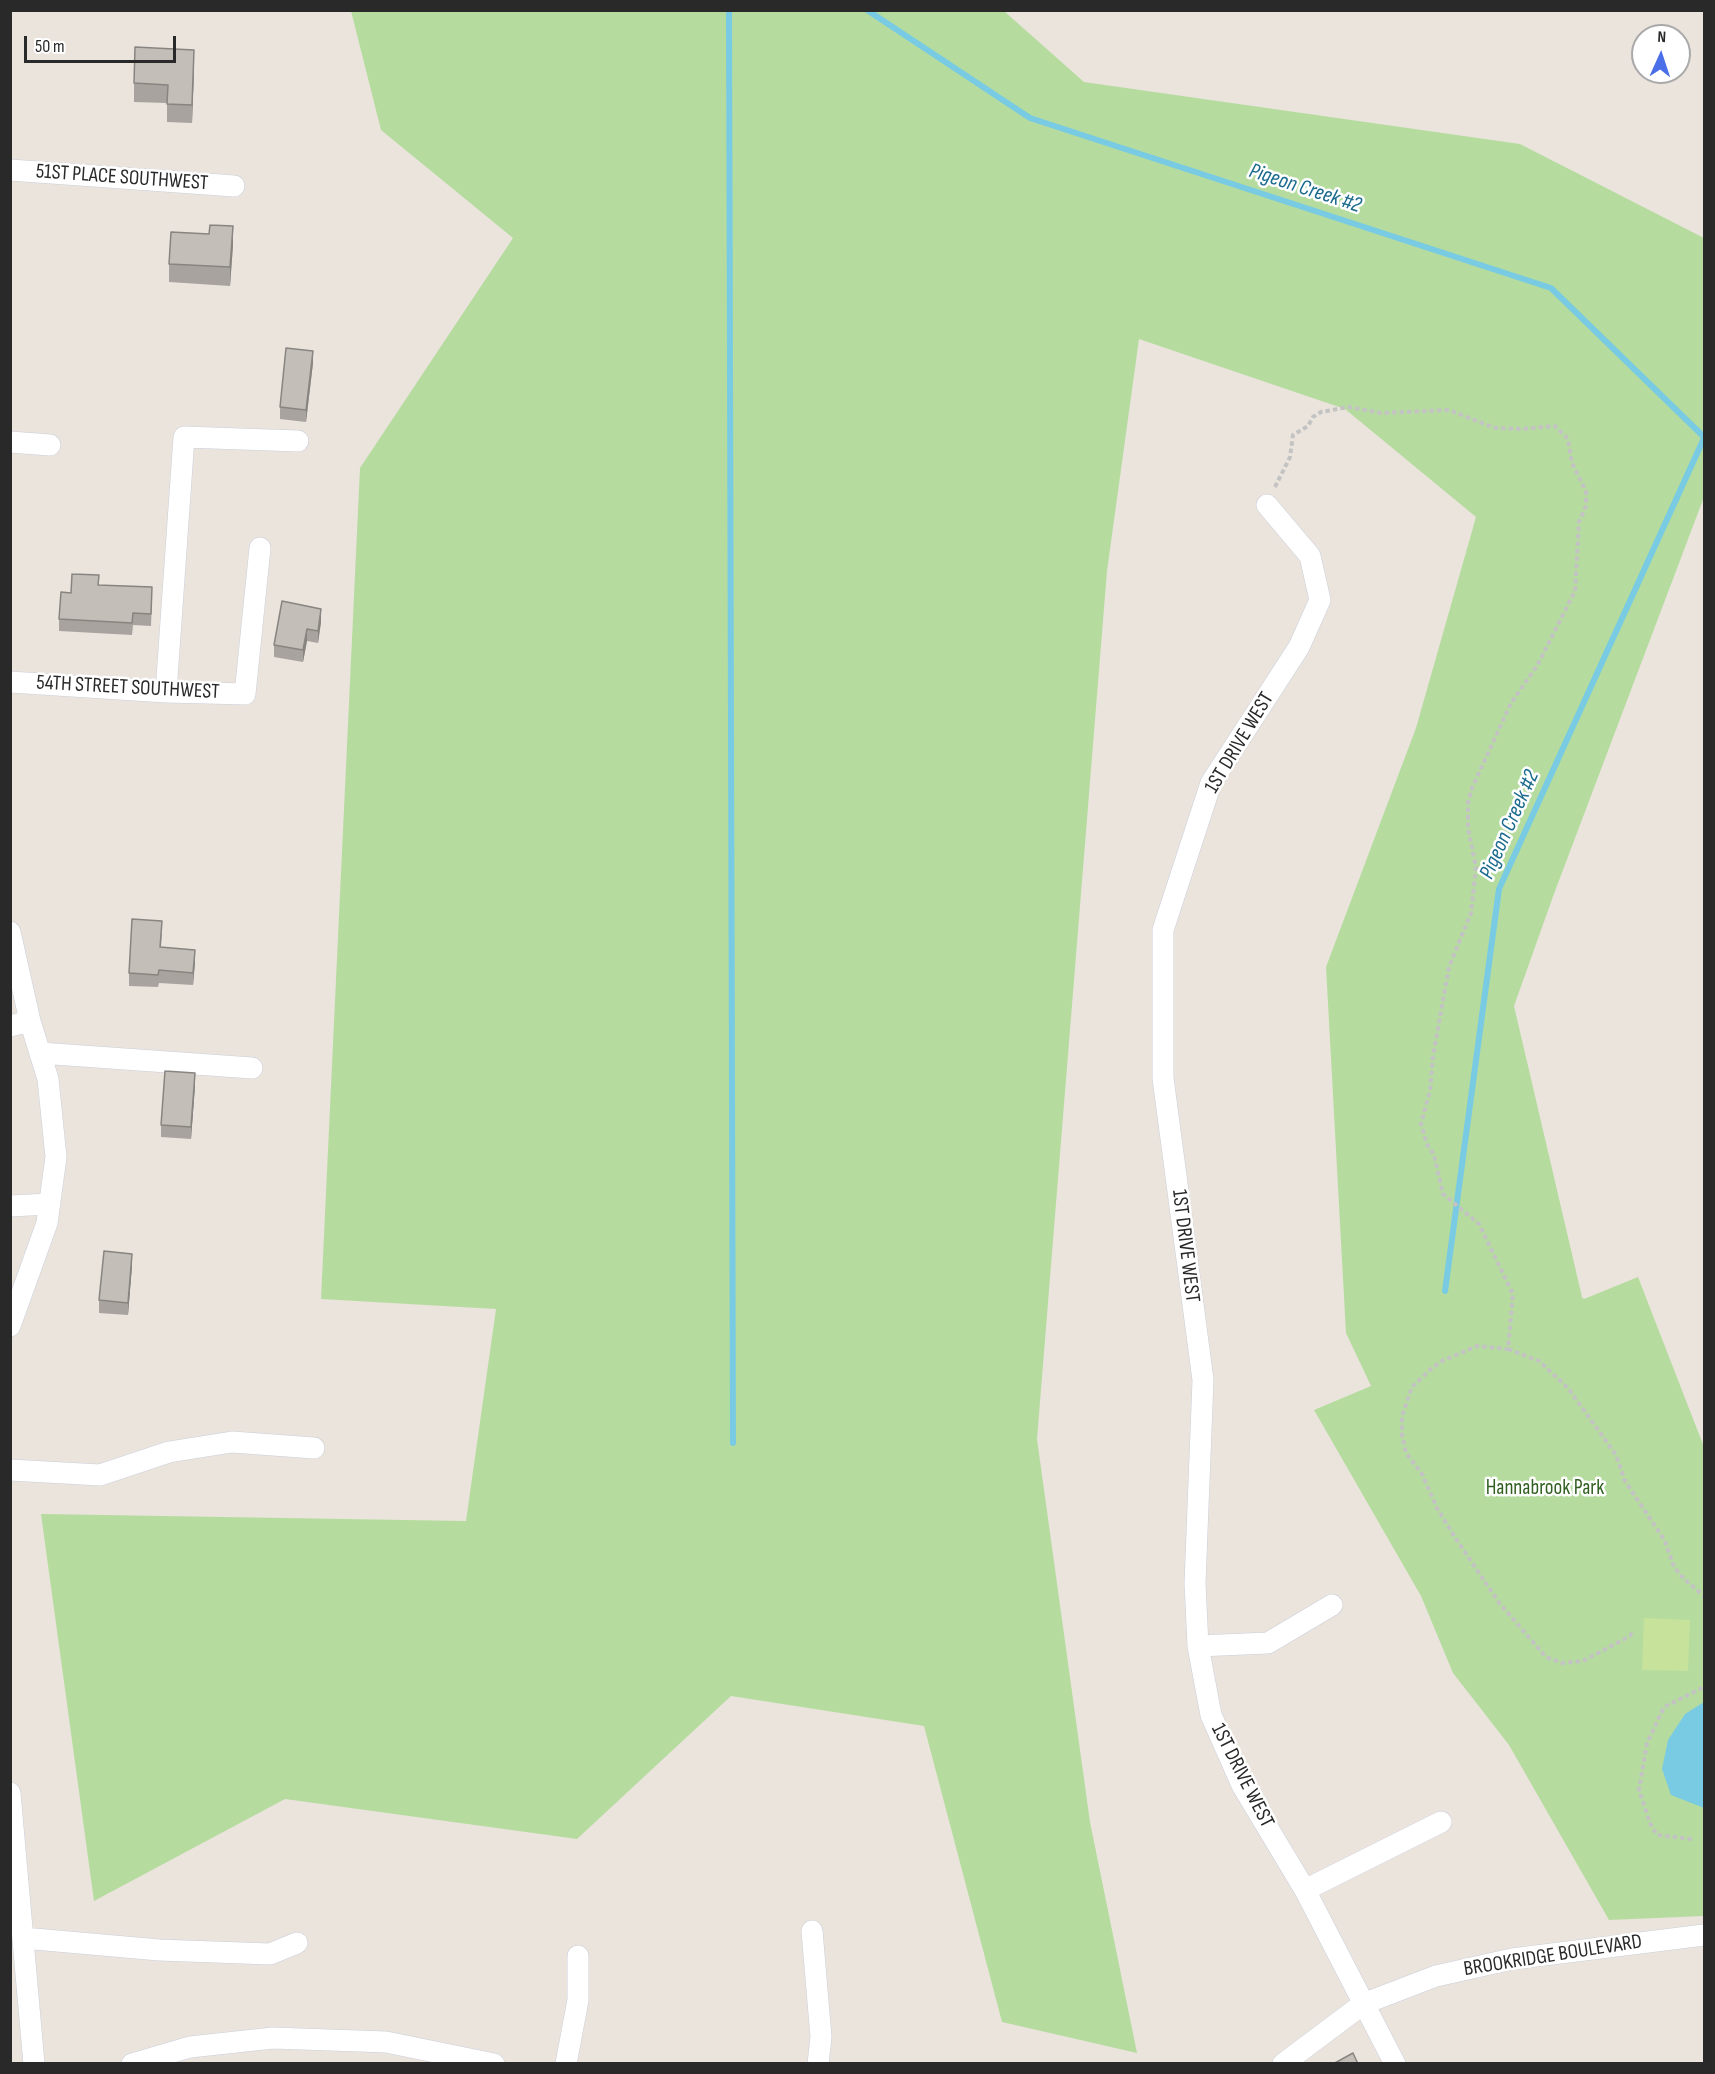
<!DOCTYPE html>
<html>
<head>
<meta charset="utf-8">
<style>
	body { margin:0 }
	#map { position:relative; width:1715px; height:2074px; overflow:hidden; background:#eae4dd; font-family:"Sofia Sans Condensed",sans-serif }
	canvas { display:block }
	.frame { position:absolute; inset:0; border:12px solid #292929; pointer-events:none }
	.north { position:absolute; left:1631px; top:24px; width:60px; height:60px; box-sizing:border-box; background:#fff; border:2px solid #a9a9a9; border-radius:50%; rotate:3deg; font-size:16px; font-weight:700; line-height:24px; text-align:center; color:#292929 }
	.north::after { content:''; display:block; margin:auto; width:21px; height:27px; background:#4b6ee9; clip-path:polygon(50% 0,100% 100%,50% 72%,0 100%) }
	.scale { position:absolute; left:24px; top:36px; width:152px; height:27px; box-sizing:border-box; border:3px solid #292929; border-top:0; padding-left:8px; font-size:18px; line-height:21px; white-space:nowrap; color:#292929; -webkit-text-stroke:4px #fff; paint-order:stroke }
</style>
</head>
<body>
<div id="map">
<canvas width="1715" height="2074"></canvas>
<div class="frame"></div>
<div class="north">N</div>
<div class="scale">50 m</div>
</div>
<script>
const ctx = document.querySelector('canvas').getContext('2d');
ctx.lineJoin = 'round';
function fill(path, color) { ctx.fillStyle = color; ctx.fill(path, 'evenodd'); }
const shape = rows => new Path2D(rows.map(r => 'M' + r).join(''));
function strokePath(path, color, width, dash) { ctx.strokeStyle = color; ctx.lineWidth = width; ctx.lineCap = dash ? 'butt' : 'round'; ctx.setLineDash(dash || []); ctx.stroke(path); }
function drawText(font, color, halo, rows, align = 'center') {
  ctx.font = font + ' "Sofia Sans Condensed",sans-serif'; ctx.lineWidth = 5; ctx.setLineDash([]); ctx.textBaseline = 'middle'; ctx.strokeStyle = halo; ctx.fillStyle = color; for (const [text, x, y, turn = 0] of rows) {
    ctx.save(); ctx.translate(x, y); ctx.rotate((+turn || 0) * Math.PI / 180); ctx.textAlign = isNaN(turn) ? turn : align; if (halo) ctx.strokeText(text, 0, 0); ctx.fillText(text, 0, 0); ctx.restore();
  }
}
const green = shape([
	[351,11,1004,11,1084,82,1520,144,1704,238,1704,497,1555,891,1514,1006,1582,1297,1584,1299,1638,1277,1704,1447,1704,1916,1609,1920,1509,1745,1453,1673,1421,1596,1314,1410,1371,1386,1346,1333,1326,967,1416,728,1476,517,1345,409,1139,339,1107,571,1037,1439,1090,1822,1137,2053,1002,2022,924,1726,731,1696,577,1839,285,1799,94,1901,41,1514,466,1521,496,1309,321,1299,360,468,513,238,381,130]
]);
const pitch = shape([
	[1644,1618,1690,1620,1688,1671,1642,1670]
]);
const water = shape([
	[1704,1702,1704,1808,1671,1795,1662,1769,1668,1740,1685,1714]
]);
const stream = shape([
	[729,10,733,1443],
	[867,10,1030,118,1551,288,1704,437],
	[1445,1291,1499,889,1704,438]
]);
const path = shape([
	[1275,487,1290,457,1293,435,1308,426,1313,417,1321,412,1349,407,1381,413,1449,410,1495,428,1522,429,1555,426,1568,439,1572,463,1586,491,1586,506,1579,522,1575,591,1537,666,1511,703,1472,788,1468,803,1468,828,1476,867,1471,913,1449,967,1433,1056,1430,1091,1421,1124,1427,1144,1434,1155,1443,1194,1479,1224,1513,1294,1508,1349,1477,1346,1442,1361,1432,1368,1412,1387,1402,1416,1402,1435,1406,1453,1422,1474,1437,1508,1456,1539,1500,1604,1546,1657,1562,1663,1583,1661,1630,1636,1633,1631],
	[1508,1349,1539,1361,1568,1388,1616,1455,1625,1481,1665,1541,1674,1567,1684,1579,1704,1596],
	[1692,1839,1657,1835,1650,1823,1639,1790,1647,1743,1664,1707,1704,1687]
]);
const minor = shape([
	[10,170,234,186],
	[10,442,50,445],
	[1267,505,1310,556,1320,600,1299,647,1211,783,1163,930,1163,1078,1203,1380,1195,1583,1198,1646,1211,1715,1242,1785,1305,1890,1395,2064],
	[10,682,166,692,245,694,260,548],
	[166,692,184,437,298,441],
	[10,932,30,1021,48,1079,56,1157,47,1223,10,1326],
	[10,1026,30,1021],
	[40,1053,252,1068],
	[10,1206,50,1204],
	[10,1470,100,1475,169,1452,232,1442,314,1448],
	[1198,1646,1268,1643,1332,1605],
	[10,1793,34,2064],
	[1305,1890,1441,1822],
	[812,1931,821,2037,818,2064],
	[23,1938,159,1950,270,1954,297,1943],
	[132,2064,190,2047,273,2038,386,2042,494,2064],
	[566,2064,578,2000,578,1956],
	[1283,2064,1363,2004,1436,1976,1512,1959,1704,1935]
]);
const wall = shape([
	[194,68,192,123,167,122,167,103,134,102,134,83],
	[233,245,230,286,169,282,169,264],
	[313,363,306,422,280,419,280,407],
	[99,585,152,599,151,626,133,625,132,635,59,631,59,619,71,593],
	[321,622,318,643,307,641,303,662,274,657,274,645],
	[162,933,161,947,195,962,193,985,159,983,158,987,129,986,129,973],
	[195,1086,191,1139,161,1137,161,1125],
	[132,1266,128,1315,99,1313,99,1300]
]);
const shadedWall = shape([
	[194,50,194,68,192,123,192,105],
	[233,226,233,245,230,286,230,267],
	[313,351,313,363,306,422,306,410],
	[321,609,321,622,318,643,318,631],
	[307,629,307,641,303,662,303,650],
	[195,950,195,962,193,985,193,973],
	[195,1073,195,1086,191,1139,191,1127],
	[10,1116,11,1116,11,1134,10,1135],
	[132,1254,132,1266,128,1315,128,1303]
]);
const building = shape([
	[135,47,194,50,192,105,167,104,168,85,134,83,135,47],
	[210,225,233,226,230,267,169,264,171,232,209,234,210,225],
	[286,348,313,351,306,410,280,407,286,348],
	[72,574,99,575,98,585,152,587,151,614,133,613,132,623,59,619,61,592,71,593,72,574],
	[282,601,321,609,318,631,307,629,303,650,274,645,282,601],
	[132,919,162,921,160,947,195,950,193,973,159,970,158,975,129,973,132,919],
	[165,1071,195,1073,191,1127,161,1125,165,1071],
	[104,1251,132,1254,128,1303,99,1300,104,1251],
	[1353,2053,1358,2064,1333,2064,1353,2053]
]);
const streetNames = [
	["51ST PLACE SOUTHWEST",122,178,4],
	["54TH STREET SOUTHWEST",128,688,3],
	["1ST DRIVE WEST",1240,743,-59],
	["1ST DRIVE WEST",1185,1246,83],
	["1ST DRIVE WEST",1242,1776,63],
	["BROOKRIDGE BOULEVARD",1553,1956,-9]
];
const parkNames = [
	["Hannabrook Park",1545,1489]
];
const waterNames = [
	["Pigeon Creek #2",1305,189,18],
	["Pigeon Creek #2",1510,825,-66]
];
fill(green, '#b5dc9e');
fill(pitch, '#c6e29b');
fill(water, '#79cbe3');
strokePath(stream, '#79cbe3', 6);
strokePath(minor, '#cbceda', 22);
strokePath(path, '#c3c3c3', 4, [4.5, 3]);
strokePath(minor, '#fff', 21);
fill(wall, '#a8a39e');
fill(shadedWall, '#888581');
fill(building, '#c3beb8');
strokePath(building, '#888581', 1.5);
drawText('21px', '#292929', '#fff', streetNames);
drawText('21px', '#305f20', '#fff', parkNames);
drawText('italic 22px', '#1a6a8d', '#fff', waterNames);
</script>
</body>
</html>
